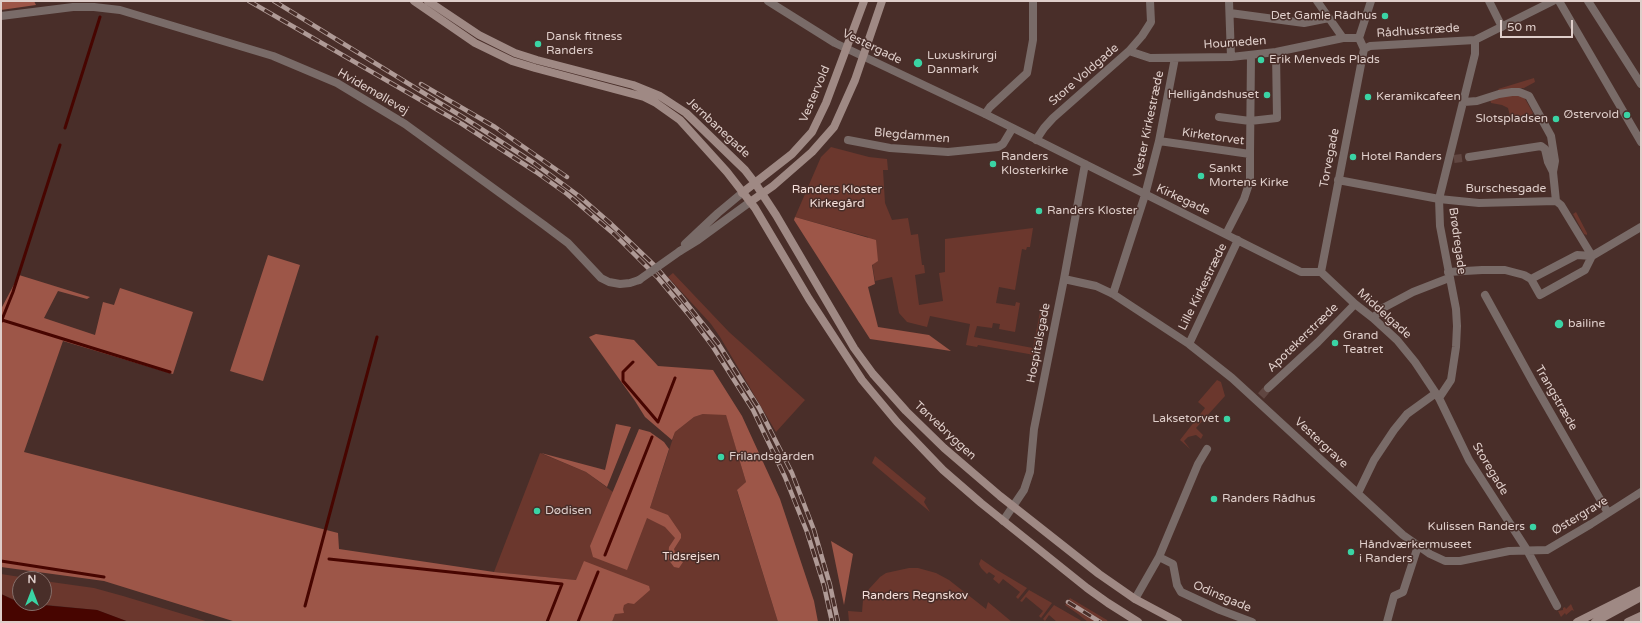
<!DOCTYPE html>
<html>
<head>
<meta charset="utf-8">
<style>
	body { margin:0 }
	#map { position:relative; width:1642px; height:623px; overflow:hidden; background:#492e29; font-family:"Varela Round",sans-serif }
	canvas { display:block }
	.frame { position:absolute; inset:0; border:2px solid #dfceca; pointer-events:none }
	.north { position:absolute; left:12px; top:571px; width:40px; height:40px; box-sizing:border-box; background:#492e29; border:1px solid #856e69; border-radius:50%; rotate:0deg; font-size:11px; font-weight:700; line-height:16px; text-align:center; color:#dfceca }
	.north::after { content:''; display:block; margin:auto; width:14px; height:18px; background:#3ad4a4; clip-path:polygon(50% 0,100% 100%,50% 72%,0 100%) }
	.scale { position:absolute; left:1500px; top:20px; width:73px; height:18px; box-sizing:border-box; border:2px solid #dfceca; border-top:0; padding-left:5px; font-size:12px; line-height:14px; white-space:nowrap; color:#dfceca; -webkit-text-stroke:3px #492e29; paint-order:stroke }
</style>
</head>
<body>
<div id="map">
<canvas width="1642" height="623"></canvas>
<div class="frame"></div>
<div class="north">N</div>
<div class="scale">50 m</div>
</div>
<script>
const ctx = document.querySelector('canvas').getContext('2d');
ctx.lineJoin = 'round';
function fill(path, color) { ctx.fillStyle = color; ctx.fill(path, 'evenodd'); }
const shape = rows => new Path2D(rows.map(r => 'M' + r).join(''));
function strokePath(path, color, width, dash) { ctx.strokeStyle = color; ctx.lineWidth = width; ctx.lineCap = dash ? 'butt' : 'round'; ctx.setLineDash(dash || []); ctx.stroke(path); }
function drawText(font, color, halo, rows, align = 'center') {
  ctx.font = font + ' "Varela Round",sans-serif'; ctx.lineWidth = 3; ctx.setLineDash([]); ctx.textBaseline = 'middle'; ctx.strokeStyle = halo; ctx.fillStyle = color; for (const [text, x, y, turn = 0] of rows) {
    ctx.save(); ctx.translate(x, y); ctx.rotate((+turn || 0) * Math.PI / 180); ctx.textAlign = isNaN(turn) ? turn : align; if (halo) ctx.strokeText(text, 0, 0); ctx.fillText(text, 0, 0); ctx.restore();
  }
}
const green = shape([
	[1534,78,1535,82,1524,88,1519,88,1500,91,1498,89],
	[1514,94,1524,97,1533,113,1530,116,1511,120,1508,108,1502,105,1491,103,1490,99],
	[831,147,869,157,887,159,888,170,883,170,885,203,892,220,908,218,911,235,918,234,922,265,924,265,925,273,915,275,919,305,943,301,939,273,945,272,945,239,1033,228,1030,247,1027,247,1026,250,1022,249,1015,290,999,287,996,303,1015,306,1016,302,1020,303,1015,332,999,329,1000,324,993,323,992,328,977,326,974,337,1033,348,1041,307,1049,308,1040,356,978,345,977,347,966,345,970,324,930,316,927,327,907,322,899,313,892,277,875,281,868,237,795,217,821,157],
	[1576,212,1587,233,1587,235,1584,234,1573,214],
	[673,273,729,332,805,400,776,432,720,337,711,324,668,277],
	[1217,380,1221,382,1225,396,1196,428,1203,435,1201,439,1196,435,1188,437,1184,441,1190,449,1180,440,1205,408,1198,402],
	[703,414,726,414,746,482,737,491,778,622,612,622,627,578,576,580,494,572,540,453,586,472,613,492,650,508,675,432,694,417],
	[875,456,926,498,924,502,930,512,872,463],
	[981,559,997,570,1027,588,1018,599,1016,597,1020,592,1003,579,999,584,993,579,995,576,989,572,987,574,981,568,979,564],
	[909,568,918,568,936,573,949,580,986,609,988,602,1012,622,849,622,848,611,862,612,863,600,869,589,880,577,886,573],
	[1,574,33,579,20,579,20,602,1,594],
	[44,581,94,588,123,596,209,622,129,622,97,610,27,603,44,603],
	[1029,590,1052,603,1041,618,1039,616,1043,611,1026,597,1022,602,1020,601],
	[1070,598,1107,620,1108,622,1088,622,1078,614,1065,605],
	[1571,604,1574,611,1572,610,1566,615,1565,613,1561,617,1558,611,1563,610,1563,608,1565,607,1566,609],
	[1054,605,1080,620,1082,622,1057,622,1049,615,1045,621,1043,619]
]);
const forest = shape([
	[1,1,34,1,36,5,1,10],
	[795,217,876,240,878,261,872,265,875,284,868,287,878,327,929,335,951,351,870,339,794,220],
	[268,255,300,265,263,381,230,371],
	[19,275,90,297,87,299,58,291,44,318,95,335,103,302,114,305,120,288,193,312,173,374,63,341,24,452,338,533,339,549,494,572,576,580,584,561,649,586,650,590,634,604,628,603,624,605,623,609,624,613,615,614,612,622,236,622,104,581,1,567,1,309],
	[596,334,634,340,658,366,713,370,742,416,780,499,814,601,818,622,778,622,737,490,746,482,726,415,703,414,694,417,675,432,672,440,645,417,635,401,589,337],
	[616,424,631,427,607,487,586,472,541,453,605,470],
	[639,429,650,432,664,442,669,449,650,508,668,515,681,534,681,538,674,549,677,559,681,559,683,562,679,568,674,567,668,559,669,547,675,538,665,527,647,518,627,570,593,557,590,546],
	[831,541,853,554,844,605]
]);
const water = shape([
	[1,594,20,603,97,610,129,622,1,622]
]);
const stream = shape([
	[65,128,100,17],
	[2,320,170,372],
	[1,322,13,292,60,145],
	[633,362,623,372,623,381,658,422,675,378],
	[605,555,652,437],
	[329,559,562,584,547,622],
	[1,561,104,577],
	[305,606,377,337],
	[578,622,598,572]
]);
const streetTunnel = shape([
	[1454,159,1469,157],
	[1261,396,1268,388]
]);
const street = shape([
	[768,1,835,43,985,114,1301,272,1321,272],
	[1229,1,1231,57],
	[1317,1,1343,38,1359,38,1364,49],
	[1489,1,1502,27],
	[1559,1,1641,142],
	[1588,1,1641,84],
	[1230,13,1304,23,1329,18],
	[1,16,73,7,94,7,120,10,273,56,337,83,405,124,544,225,568,243,601,278,609,282,620,284,630,283,639,280],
	[1359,38,1371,1],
	[1364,49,1370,46,1475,40,1553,1],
	[1129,51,1150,58,1231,57,1276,52,1343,38],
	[1464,102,1477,101,1499,94,1512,92,1519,92,1529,96,1551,136,1555,161,1553,172,1556,201],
	[985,114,990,107,1027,73,1033,40,1033,1],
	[1219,117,1250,121,1277,118,1276,52],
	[848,140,890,148,948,152,998,147,1003,144,1012,129],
	[1036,140,1044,128,1053,118,1129,51,1142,36,1151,22,1150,1],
	[1159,141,1250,154,1250,181,1244,199,1226,234],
	[1250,154,1251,56],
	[1469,157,1541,146,1545,149,1548,162,1553,172],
	[1338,180,1439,199,1479,203,1556,201,1561,205,1592,256],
	[685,244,718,213,742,193],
	[680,251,698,240,750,202],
	[1592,256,1585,270,1540,295,1531,279,1577,255,1592,256,1641,227],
	[1321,272,1355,304,1373,318,1397,340,1415,362,1439,398,1469,460,1527,550,1557,606],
	[1321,272,1364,49],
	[1448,272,1482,270,1505,270,1524,275,1531,279],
	[1064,279,1096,286,1113,294,1189,344,1232,378,1403,535,1430,554,1445,561,1460,561,1509,551,1547,550,1591,524,1641,492],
	[1113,294,1145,195,1159,141,1175,58],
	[1485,295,1534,384,1608,513],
	[1373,318,1383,308,1413,292,1449,278],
	[1189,344,1238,240],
	[1268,388,1318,342,1355,304],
	[1439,398,1451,380,1456,347,1457,326,1456,309,1440,226,1439,199,1475,54,1475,40],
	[1358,493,1374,460,1394,430,1407,414,1436,393],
	[1003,521,1024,490,1030,472,1034,429,1064,279,1085,164],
	[1159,557,1173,564,1177,585,1181,592,1220,610,1252,622],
	[1135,599,1159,557,1198,464,1207,449],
	[1387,622,1394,596,1403,592,1418,546]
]);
const secondary = shape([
	[414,1,475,43,512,61,535,68,644,97,656,103,680,120,727,172,755,208,809,299,862,380,897,422,943,470,981,503,1087,588,1108,603,1138,622],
	[428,1,479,35,515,53,537,60,633,85,660,96,686,113,745,170,755,183,776,215,854,348,873,374,906,411,944,448,1000,496,1099,574,1135,599,1178,622],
	[742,193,792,154,812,132,826,103,864,1],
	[750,202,773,186,812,152,834,127,855,80,882,1],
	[1577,622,1641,590],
	[1595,622,1641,597],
	[1628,622,1641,616]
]);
const rail = shape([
	[249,1,462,124,536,172,567,194,614,234,658,278,689,315,713,347,753,410,785,477,807,532,824,586,832,622],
	[274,1,466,119,534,163,579,196,610,223,655,266,680,295,718,343,759,408,792,473,814,530,830,585,838,622],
	[421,84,495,127,567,177],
	[1068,602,1100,622]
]);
const streetBridge = shape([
	[639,280,680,251]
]);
const markers = [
	[1385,16,4,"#3ad4a4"],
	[538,44,4,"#3ad4a4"],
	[1261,60,4,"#3ad4a4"],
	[918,63,5,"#3ad4a4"],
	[1267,95,4,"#3ad4a4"],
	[1368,97,4,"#3ad4a4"],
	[1627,115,4,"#3ad4a4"],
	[1556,119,4,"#3ad4a4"],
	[1353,157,4,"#3ad4a4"],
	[993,164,4,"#3ad4a4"],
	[1201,176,4,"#3ad4a4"],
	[1039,211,4,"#3ad4a4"],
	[1559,324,5,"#3ad4a4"],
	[1335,343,4,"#3ad4a4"],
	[1227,419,4,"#3ad4a4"],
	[721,457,4,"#3ad4a4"],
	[1214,499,4,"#3ad4a4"],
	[537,511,4,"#3ad4a4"],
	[1533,527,4,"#3ad4a4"],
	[1351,552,4,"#3ad4a4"]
];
const poiNames = [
	["Det Gamle Rådhus",1377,16,"right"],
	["Dansk fitness",546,37],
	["Randers",546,51],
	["Luxuskirurgi",927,56],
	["Danmark",927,70],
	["Erik Menveds Plads",1269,60],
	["Helligåndshuset",1259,95,"right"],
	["Keramikcafeen",1376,97],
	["Østervold",1619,115,"right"],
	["Slotspladsen",1548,119,"right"],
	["Randers",1001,157],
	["Klosterkirke",1001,171],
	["Hotel Randers",1361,157],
	["Sankt",1209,169],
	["Mortens Kirke",1209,183],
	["Randers Kloster",1047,211],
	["bailine",1568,324],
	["Grand",1343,336],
	["Teatret",1343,350],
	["Laksetorvet",1219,419,"right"],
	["Frilandsgården",729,457],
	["Randers Rådhus",1222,499],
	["Dødisen",545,511],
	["Kulissen Randers",1525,527,"right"],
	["Håndværkermuseet",1359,545],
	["i Randers",1359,559]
];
const streetNames = [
	["Rådhusstræde",1418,31,-4],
	["Houmeden",1235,43,-4],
	["Vestergade",872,47,26],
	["Store Voldgade",1084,75,-41],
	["Hvidemøllevej",373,92,30],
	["Vestervold",815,94,-67],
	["Vester Kirkestræde",1149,124,-78],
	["Jernbanegade",718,128,43],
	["Blegdammen",912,136,5],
	["Kirketorvet",1213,137,8],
	["Torvegade",1330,158,-79],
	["Burschesgade",1506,189],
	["Kirkegade",1183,200,25],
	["Brødregade",1457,241,82],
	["Lille Kirkestræde",1203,287,-64],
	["Middelgade",1384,314,42],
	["Apotekerstræde",1303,338,-44],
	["Hospitalsgade",1039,343,-79],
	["Trangstræde",1556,398,60],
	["Tørvebryggen",945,431,43],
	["Vestergrave",1321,443,43],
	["Storegade",1490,469,59],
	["Østergrave",1580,516,-31],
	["Odinsgade",1222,597,23]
];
const parkNames = [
	["Randers Kloster",837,190],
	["Kirkegård",837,204],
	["Tidsrejsen",691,557],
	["Randers Regnskov",915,596]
];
fill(green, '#6b372d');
fill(forest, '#9d5648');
fill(water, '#470500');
strokePath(stream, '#470500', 3);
strokePath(streetTunnel, '#604641', 8, [8, 4]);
strokePath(street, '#796b68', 8);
strokePath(secondary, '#9f8984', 8);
strokePath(rail, '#af9a96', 4.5);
strokePath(rail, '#492e29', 3, [9]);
strokePath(streetBridge, '#796b68', 8);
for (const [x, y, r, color] of markers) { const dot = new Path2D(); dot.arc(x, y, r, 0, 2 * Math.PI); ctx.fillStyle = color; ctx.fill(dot); strokePath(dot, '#492e29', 1.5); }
drawText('12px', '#dfceca', '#492e29', poiNames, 'left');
drawText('12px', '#dfceca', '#492e29', streetNames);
drawText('12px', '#f5dfda', '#492e29', parkNames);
</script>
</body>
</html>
